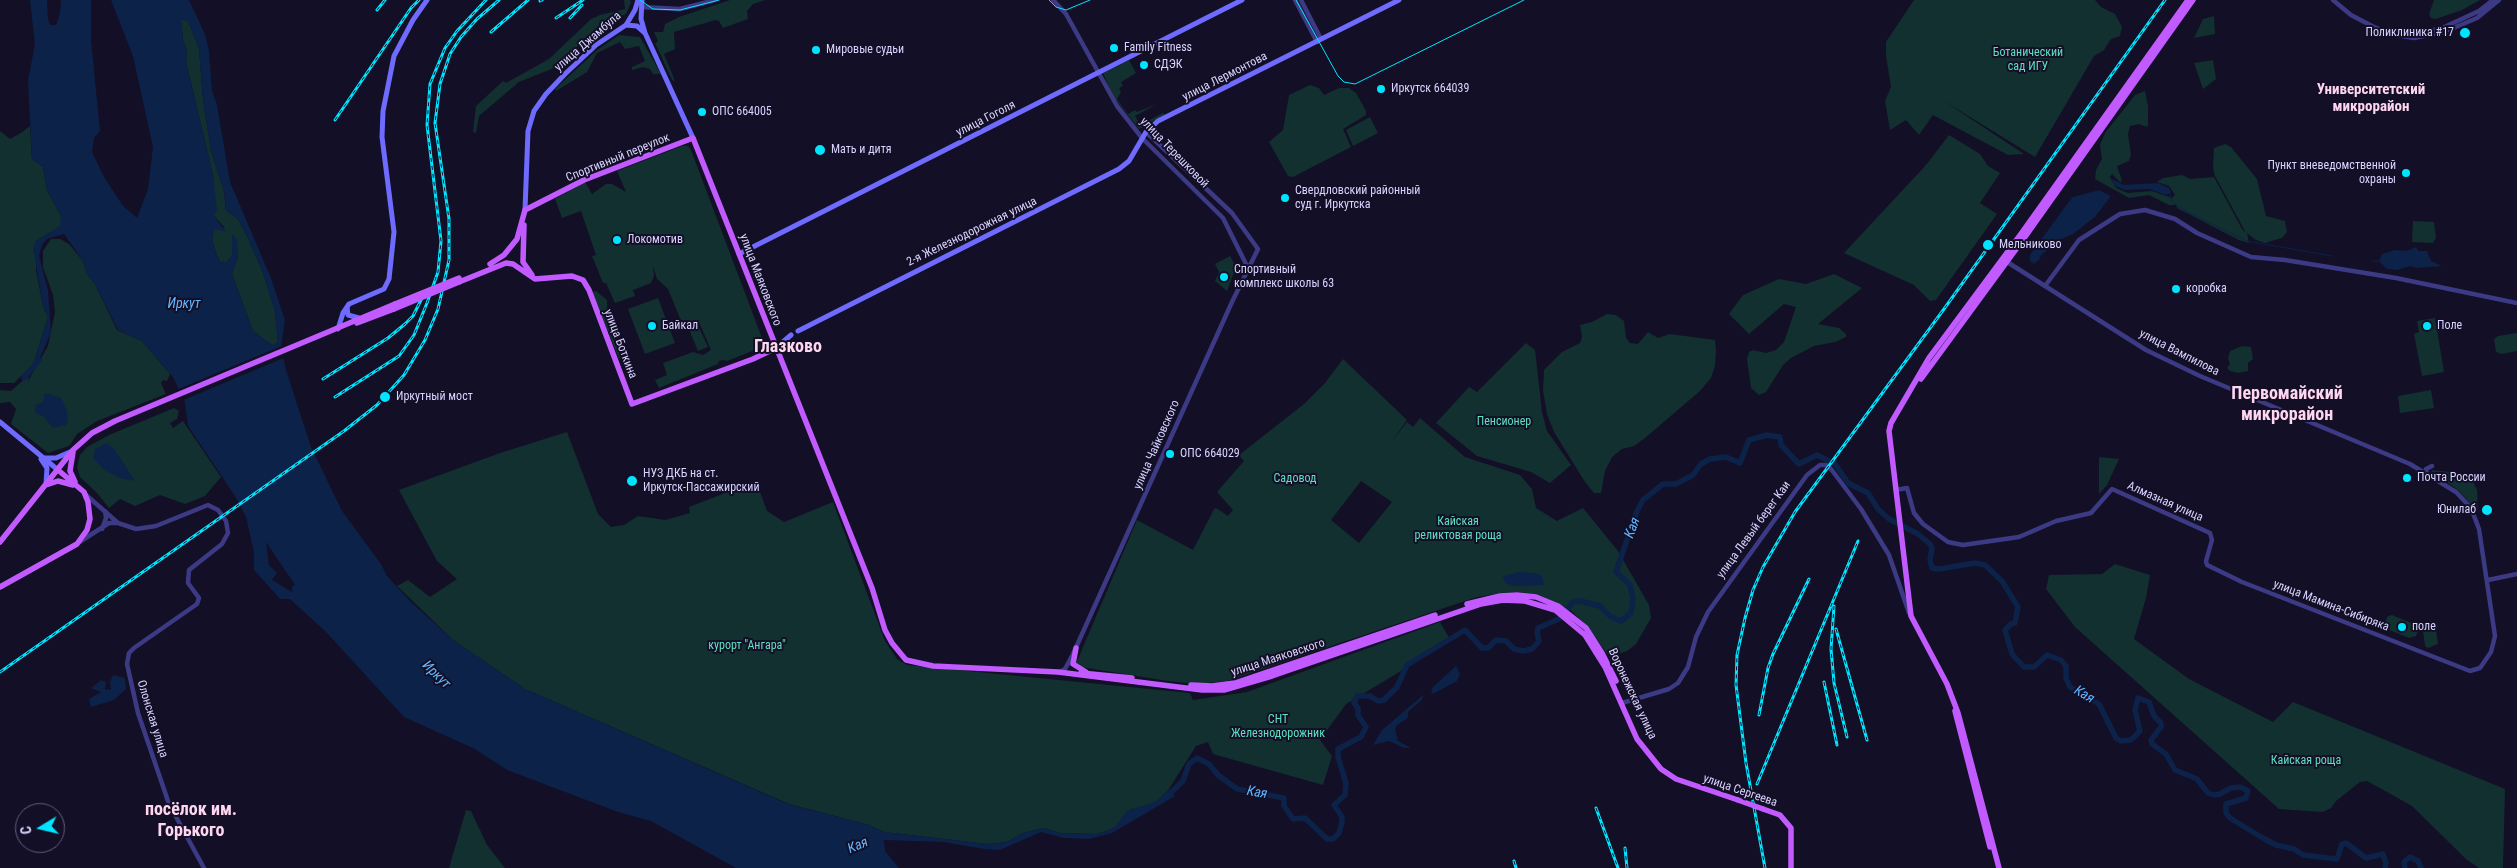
<!DOCTYPE html>
<html>
<head>
<meta charset="utf-8">
<style>
	body { margin:0 }
	#map { position:relative; width:2517px; height:868px; overflow:hidden; background:#130f26; font-family:"Roboto Condensed",sans-serif }
	canvas { display:block }
	.north { position:absolute; left:15px; top:803px; width:50px; height:50px; box-sizing:border-box; background:#130f26; border:1px solid #625e7d; border-radius:50%; rotate:261deg; font-size:14px; font-weight:700; line-height:20px; text-align:center; color:#d9d4ff }
	.north::after { content:''; display:block; margin:auto; width:18px; height:22px; background:#00e5ff; clip-path:polygon(50% 0,100% 100%,50% 72%,0 100%) }
</style>
</head>
<body>
<div id="map">
<canvas width="2517" height="868"></canvas>
<div class="north">С</div>
</div>
<script>
const ctx = document.querySelector('canvas').getContext('2d');
ctx.lineJoin = 'round';
function fill(path, color) { ctx.fillStyle = color; ctx.fill(path, 'evenodd'); }
const shape = rows => new Path2D(rows.map(r => 'M' + r).join(''));
function strokePath(path, color, width, dash) { ctx.strokeStyle = color; ctx.lineWidth = width; ctx.lineCap = dash ? 'butt' : 'round'; ctx.setLineDash(dash || []); ctx.stroke(path); }
function drawText(font, color, halo, rows, align = 'center') {
  ctx.font = font + ' "Roboto Condensed",sans-serif'; ctx.lineWidth = 4; ctx.setLineDash([]); ctx.textBaseline = 'middle'; ctx.strokeStyle = halo; ctx.fillStyle = color; for (const [text, x, y, turn = 0] of rows) {
    ctx.save(); ctx.translate(x, y); ctx.rotate((+turn || 0) * Math.PI / 180); ctx.textAlign = isNaN(turn) ? turn : align; if (halo) ctx.strokeText(text, 0, 0); ctx.fillText(text, 0, 0); ctx.restore();
  }
}
const green = shape([
	[624,0,630,0,631,2,626,14,598,27,554,68,519,82,479,116,476,133,473,132,476,106,503,81,506,83,549,59,591,19,600,15,625,9],
	[730,0,765,0,753,4,747,11,748,19,723,28,719,21,716,20,674,32,675,49,664,54,675,81,672,80,655,43,658,41,654,32,663,32,665,24,679,17],
	[1914,0,2095,0,2101,7,2115,14,2122,27,2120,36,2111,39,2104,50,2094,56,2035,157,1944,101,2024,154,2008,155,1933,115,1919,135,1906,120,1890,130,1885,101,1891,87,1886,56,1886,42],
	[2434,0,2480,0,2462,10,2436,19,2431,18,2429,14],
	[2214,16,2215,34,2194,38,2203,19],
	[181,19,188,21,199,48,203,100,211,151,224,191,226,210,238,219,246,234,262,270,275,311,278,343,272,345,253,331,232,274,238,256,232,256,226,263,220,262,214,248,212,239,214,228,225,228,214,216,213,175,186,62,187,50,183,42],
	[619,35,640,37,661,74,653,74,650,69,643,67,632,70,632,67,645,61,639,46,625,49,620,42,597,53,587,72,556,91,555,89,597,50],
	[1129,60,1136,73,1121,82,1123,86,1119,88,1121,92,1117,99,1128,114,1135,110,1137,112,1157,104,1135,116,1140,125,1163,113,1165,115,1139,129,1113,96,1103,73],
	[2213,60,2216,79,2203,89,2194,63],
	[1310,85,1319,88,1324,95,1339,88,1349,88,1356,93,1366,111,1366,115,1343,129,1351,147,1293,177,1288,176,1269,142,1283,130,1289,95],
	[2145,91,2148,106,2148,125,2147,127,2139,124,2130,126,2128,134,2131,155,2129,161,2117,166,2122,181,2120,182,2112,174,2110,177,2116,188,2128,193,2152,191,2172,198,2175,195,2169,186,2157,182,2163,178,2182,175,2190,179,2214,177,2242,229,2246,233,2215,176,2213,168,2214,148,2225,144,2231,147,2257,179,2266,216,2285,221,2287,232,2282,238,2265,243,2256,240,2247,233,2249,243,2239,240,2177,208,2176,205,2169,205,2149,195,2129,198,2095,179,2096,170,2102,159,2100,145,2105,133,2135,95],
	[1370,117,1378,133,1353,146,1346,130],
	[30,126,32,159,43,167,47,190,61,216,61,226,36,241,36,270,43,306,48,317,33,365,14,383,0,383,0,131,10,139,21,133],
	[1949,135,1980,154,1988,166,2000,173,1980,203,1997,214,1936,300,1930,301,1914,285,1844,253,1926,165],
	[682,146,688,146,691,150,765,346,727,361,723,360,719,361,718,364,659,388,655,380,667,375,663,363,693,352,703,355,711,350,698,320,683,326,668,289,657,279,653,266,654,276,651,283,633,290,635,296,615,303,606,283,603,283,592,256,596,255,581,211,562,218,555,199,585,182,592,194,606,184,612,184,626,192,617,171],
	[2413,221,2434,222,2436,238,2433,243,2412,242],
	[51,239,60,239,69,244,83,261,87,274,95,284,117,330,142,341,170,374,167,381,163,380,161,383,166,394,97,421,77,434,69,446,48,453,11,424,16,409,10,402,0,403,0,390,11,391,29,375,28,381,48,346,55,312,53,295,43,267,43,251],
	[1230,256,1236,267,1227,291,1215,281,1219,272,1215,264],
	[1834,274,1862,288,1818,324,1839,328,1846,334,1846,337,1835,342,1814,346,1791,358,1783,365,1766,392,1759,395,1751,388,1747,359,1749,352,1753,350,1766,353,1776,350,1784,342,1796,307,1784,304,1749,334,1729,314,1743,295,1779,279,1806,284],
	[596,291,607,300,607,308,621,347,624,346,627,356,619,359,592,292],
	[658,298,675,343,645,354,628,309],
	[1607,314,1616,315,1624,321,1626,338,1630,343,1638,344,1648,332,1658,338,1670,334,1715,340,1716,351,1715,366,1711,378,1700,391,1645,438,1634,446,1622,449,1612,457,1605,471,1601,493,1594,493,1585,482,1554,432,1547,414,1543,390,1544,370,1562,352,1580,343,1582,337,1580,325,1592,322],
	[2435,318,2444,372,2422,376,2414,334,2419,332,2417,321],
	[697,323,708,347,698,351,688,327],
	[2517,333,2517,351,2502,354,2496,352,2494,339,2498,336],
	[1526,343,1535,350,1542,412,1547,431,1571,465,1550,483,1531,472,1477,456,1436,423,1469,387,1477,392],
	[2242,346,2251,347,2253,359,2248,363,2248,371,2238,373,2230,371,2227,368,2230,364,2228,358,2230,351],
	[1343,359,1407,420,1391,442,1407,422,1413,427,1420,418,1465,457,1520,475,1532,489,1536,508,1557,521,1583,508,1618,551,1649,605,1651,618,1636,644,1627,651,1610,657,1584,623,1569,609,1539,595,1520,592,1501,593,1477,597,1227,681,1196,684,1168,681,1075,666,1137,520,1193,550,1214,509,1216,508,1228,516,1233,510,1217,492,1244,461,1239,455,1304,404,1325,383],
	[1361,481,1392,502,1359,543,1331,520],
	[2431,390,2434,408,2400,413,2398,396],
	[174,408,179,411,177,419,170,423,173,428,183,421,221,477,205,496,185,504,160,495,135,506,120,499,109,508,97,493,80,477,77,467,80,455,87,447,109,435],
	[567,432,598,514,611,527,624,525,638,516,665,520,690,513,689,507,756,481,767,511,784,522,833,502,885,641,897,659,907,665,1190,693,1193,700,1247,692,1440,622,1451,641,1346,704,1320,740,1332,756,1323,785,1213,754,1208,742,1196,746,1169,789,1157,801,1143,808,1131,809,1114,828,1097,834,1060,833,1044,828,1023,833,1007,842,987,844,884,832,869,825,789,804,525,689,453,640,397,586,408,580,430,597,457,579,437,561,399,490,500,453],
	[2099,457,2119,459,2107,485,2099,494],
	[2432,470,2476,475,2474,484,2477,490,2478,512,2458,490,2431,471],
	[2115,564,2150,575,2146,598,2134,639,2189,679,2273,722,2293,702,2505,789,2503,868,2479,868,2466,859,2412,806,2367,781,2360,782,2336,801,2331,808,2323,812,2279,809,2075,627,2046,589,2049,575,2102,574],
	[2392,615,2416,625,2418,631,2416,636,2409,638,2387,629,2385,622,2388,616],
	[2432,622,2435,623,2438,644,2428,648,2425,646,2422,624],
	[466,810,471,811,487,845,505,868,449,868]
]);
const water = shape([
	[30,0,47,0,48,19,50,25,56,25,60,13,61,0,91,0,91,40,100,131,94,138,92,152,104,177,123,206,137,218,148,189,153,147,133,56,111,0,189,0,205,34,209,51,212,91,217,105,230,182,271,278,285,320,281,347,286,370,311,447,342,511,381,564,387,576,411,602,453,640,525,689,788,804,869,825,884,832,987,844,1007,842,1023,833,1044,828,1060,833,1097,834,1114,828,1127,811,1157,801,1169,789,1175,796,1112,833,1089,839,1064,838,1041,832,1000,850,984,849,944,842,884,840,885,851,899,868,736,868,651,821,618,812,507,770,475,749,404,717,326,632,290,599,280,599,254,570,254,552,246,517,235,496,188,426,185,402,173,377,142,341,118,330,95,284,87,274,83,261,64,234,47,239,42,245,39,256,48,290,51,332,37,365,33,365,48,317,43,306,33,247,36,241,60,226,61,216,47,190,43,167,32,159,28,80,35,44],
	[181,19,188,21,199,48,203,100,211,151,224,191,226,210,238,219,246,234,262,270,275,311,278,342,272,345,253,331,232,274,238,256,237,239,232,234,232,256,226,263,220,262,214,248,212,239,214,229,226,232,214,216,217,210,213,175,186,62,187,50,183,42],
	[266,542,295,585,292,587,292,592,272,580,277,573,269,565],
	[2112,179,2124,185,2158,183,2169,188,2171,193,2166,195,2149,189,2125,190,2115,186],
	[2099,190,2111,196,2095,217,2073,234,2059,240,2039,257,2041,258,2034,264,2030,261,2030,255,2067,204,2073,197],
	[2416,247,2418,251,2427,251,2431,261,2442,266,2417,268,2410,266,2397,270,2387,269,2379,261,2382,254,2395,250,2407,251],
	[45,393,61,398,67,411,68,421,66,425,53,428,44,417,35,413,36,405,43,402],
	[107,443,115,450,135,481,120,478,104,470,93,458,95,449],
	[1519,572,1536,573,1542,576,1544,585,1514,586,1505,583,1503,576],
	[1456,666,1460,674,1457,681,1433,694,1431,691,1433,687],
	[113,675,125,678,126,689,114,700,91,707,89,699,101,692,91,688,101,680,106,682,105,689,111,690,110,682],
	[1423,695,1422,700,1408,712,1408,718,1397,725,1395,729,1398,741,1411,748,1404,748,1389,741,1373,745,1382,730]
]);
const pier = shape([
	[284,345,286,357,181,401,176,390]
]);
const stream = shape([
	[2169,194,2173,203,2189,213,2247,241,2332,256],
	[2372,261,2379,261]
]);
const river = shape([
	[24,378,39,360],
	[1166,797,1183,781,1189,764,1197,758,1209,764,1218,775,1237,789,1284,798,1284,806,1293,819,1305,818,1327,839,1333,839,1339,833,1342,822,1342,817,1334,805,1345,795,1346,783,1338,757,1338,749,1361,737,1366,727,1358,715,1358,708,1354,703,1357,696,1370,696,1378,701,1384,700,1397,687,1407,665,1465,630,1482,648,1488,648,1496,640,1506,641,1514,649,1523,651,1532,649,1539,641,1537,633,1538,628,1559,619,1573,602,1580,601,1600,606,1611,617,1621,621,1631,613,1633,599,1630,585,1616,572,1637,511,1643,500,1663,484,1676,484,1693,475,1701,464,1710,459,1726,457,1740,463,1749,440,1767,435,1780,437,1781,445,1799,464,1817,455,1835,464,1848,483,1868,493,1878,509,1889,519,1918,534,1930,544,1932,548,1930,560,1932,568,1939,569,1975,563,1985,565,2002,581,2018,607,2015,623,2011,624,2005,630,2012,654,2024,667,2034,667,2047,655,2061,660,2066,666,2066,678,2070,687,2099,704,2116,738,2121,741,2131,740,2140,731,2135,710,2138,698,2149,702,2154,716,2161,723,2161,727,2151,740,2152,744,2166,754,2175,770,2197,779,2208,793,2214,795,2220,794,2231,788,2240,787,2248,791,2246,798,2226,804,2226,813,2230,818,2261,837,2276,845,2294,849,2303,855,2337,859,2342,844,2346,843,2366,858,2383,854,2386,863,2385,868],
	[2405,868,2404,862,2410,857,2418,861,2421,868]
]);
const tertiary = shape([
	[1053,0,1066,14,1117,106,1142,138,1223,218,1248,268],
	[1295,0,1317,42],
	[1301,0,1321,39],
	[2333,0,2351,15,2374,27,2396,35,2414,38,2444,32,2477,18,2499,0],
	[641,7,680,9,715,0],
	[2389,29,2409,34,2440,29,2479,11,2493,0],
	[2045,286,2079,240,2120,214,2145,210,2175,219,2197,233,2251,257,2285,260,2396,278,2517,303],
	[2427,475,2426,469,2432,466],
	[1896,490,1907,488,1914,513,1923,524,1948,542,1963,545,2019,537,2056,521,2091,513,2112,489,2210,533,2212,540,2206,561,2207,565,2242,582,2470,671,2480,668,2491,652,2495,636,2479,529,2471,508,2456,492,2410,464,2200,376,2146,350,2004,260],
	[85,494,118,523,136,529,156,526,208,505,218,510,226,521,228,533,222,544,189,570,188,583,199,598,197,604,134,648,129,653,127,664,138,713,169,804,204,868],
	[102,529,106,518,105,511],
	[78,543,109,523,118,523],
	[2488,580,2517,574],
	[1060,672,1065,669,1073,654,1232,302,1258,249,1232,213,1146,132],
	[1622,703,1669,689,1678,683,1688,667,1696,637,1708,612,1807,475,1820,465,1826,465,1831,469,1861,509,1889,555,1909,613]
]);
const secondary = shape([
	[642,0,641,19,645,33,693,138],
	[626,25,637,26,645,33],
	[525,210,528,131,534,111,546,94,565,74,596,45,626,25,635,10,638,0],
	[739,254,1242,0],
	[347,307,348,315,359,318],
	[338,329,343,313,349,304,384,289,389,279,394,232,382,137,383,111,394,56,413,20,427,0],
	[798,331,1119,169,1129,161,1146,132,1158,121,1399,0],
	[776,348,791,335],
	[0,422,58,470],
	[45,458,56,458,70,452],
	[41,459,47,468,46,484]
]);
const primary = shape([
	[525,210,584,180,693,138,872,588,885,630,892,643,906,660,933,666,1058,672,1202,690,1224,690,1272,676,1481,604,1503,600,1525,601,1555,610,1585,635,1605,667,1637,739,1661,769,1676,779,1738,800],
	[524,225,523,262,532,275],
	[490,264,504,255,517,239,525,210],
	[459,282,506,263,513,264,535,279,572,276,583,280,589,290,632,404,753,359,776,348],
	[357,323,394,309],
	[1921,379,2025,237,2193,0],
	[73,452,70,471,75,482],
	[46,485,58,481,73,485],
	[0,542,73,450,92,433,115,421,395,304],
	[0,587,77,544,87,530,90,519,88,502,84,492,58,470],
	[1467,604,1500,596,1517,595,1536,597,1558,606,1586,628,1602,653,1616,681],
	[1076,648,1073,664,1086,672],
	[1081,673,1132,678],
	[1191,685,1212,686,1235,683,1435,615],
	[1955,711,1990,847],
	[1763,809,1780,815,1791,828,1791,868],
	[1999,868,1958,713,1947,684,1911,616,1889,431,1891,423,1929,358,2021,234,2188,0]
]);
const tram = shape([
	[640,0,653,9,680,10,719,0],
	[1049,0,1056,7,1066,10,1090,0],
	[1296,0,1338,76,1344,82,1355,84,1524,0]
]);
const rail = shape([
	[540,1,542,0],
	[377,10,385,0],
	[556,18,583,0],
	[570,18,582,5],
	[491,32,528,0],
	[335,120,411,8,419,0],
	[323,379,388,338,405,324,413,316,423,296],
	[335,397,399,356,414,335,427,303,438,272,441,241,427,125,430,84,445,48,457,31,486,0],
	[1834,606,1831,649,1834,683,1847,737],
	[1836,629,1867,740],
	[0,672,344,431,377,405,404,375,425,340,438,309,449,260,449,219,435,123,440,84,450,54,461,37,477,19,499,0],
	[1824,682,1837,745],
	[1759,715,1768,668,1773,654,1809,579],
	[1757,784,1858,541],
	[1596,808,1618,868],
	[1625,848,1627,868],
	[1514,861,1516,868],
	[1765,868,1746,763,1736,685,1737,655,1745,618,1753,590,1763,567,1795,512,1944,309,2165,0]
]);
const primaryBridge = shape([
	[395,304,459,278],
	[394,309,459,282],
	[1738,800,1763,809]
]);
const markers = [
	[2465,33,6,"#00e5ff"],
	[1114,48,5,"#00e5ff"],
	[816,50,5,"#00e5ff"],
	[1144,65,5,"#00e5ff"],
	[1381,89,5,"#00e5ff"],
	[702,112,5,"#00e5ff"],
	[820,150,6,"#00e5ff"],
	[2406,173,5,"#00e5ff"],
	[1285,198,5,"#00e5ff"],
	[617,240,5,"#00e5ff"],
	[1988,245,6,"#00e5ff"],
	[1224,277,5,"#00e5ff"],
	[2176,289,5,"#00e5ff"],
	[652,326,5,"#00e5ff"],
	[2427,326,5,"#00e5ff"],
	[385,397,6,"#00e5ff"],
	[1170,454,5,"#00e5ff"],
	[2407,478,5,"#00e5ff"],
	[632,481,6,"#00e5ff"],
	[2487,510,6,"#00e5ff"],
	[2402,627,5,"#00e5ff"]
];
const poiNames = [
	["Поликлиника #17",2454,33,"right"],
	["Family Fitness",1124,48],
	["Мировые судьи",826,50],
	["СДЭК",1154,65],
	["Иркутск 664039",1391,89],
	["ОПС 664005",712,112],
	["Мать и дитя",831,150],
	["Пункт вневедомственной",2396,166,"right"],
	["охраны",2396,180,"right"],
	["Свердловский районный",1295,191],
	["суд г. Иркутска",1295,205],
	["Локомотив",627,240],
	["Мельниково",1999,245],
	["Спортивный",1234,270],
	["комплекс школы 63",1234,284],
	["коробка",2186,289],
	["Байкал",662,326],
	["Поле",2437,326],
	["Иркутный мост",396,397],
	["ОПС 664029",1180,454],
	["НУЗ ДКБ на ст.",643,474],
	["Иркутск-Пассажирский",643,488],
	["Почта России",2417,478],
	["Юнилаб",2476,510,"right"],
	["поле",2412,627]
];
const streetNames = [
	["улица Джамбула",588,42,-41],
	["улица Лермонтова",1225,77,-27],
	["улица Гоголя",986,119,-27],
	["улица Терешковой",1174,153,46],
	["Спортивный переулок",618,158,-22],
	["2-я Железнодорожная улица",972,232,-26],
	["улица Маяковского",760,280,69],
	["улица Боткина",620,344,69],
	["улица Вампилова",2179,353,27],
	["улица Чайковского",1157,445,-66],
	["Алмазная улица",2165,502,24],
	["улица Левый берег Каи",1754,530,-54],
	["улица Мамина-Сибиряка",2331,606,21],
	["улица Маяковского",1278,658,-18],
	["Воронежская улица",1632,694,65],
	["Олонская улица",152,719,73],
	["улица Сергеева",1740,791,19]
];
const parkNames = [
	["Ботанический",2028,53],
	["сад ИГУ",2028,67],
	["Пенсионер",1504,422],
	["Садовод",1295,479],
	["Кайская",1458,522],
	["реликтовая роща",1458,536],
	["курорт \"Ангара\"",747,646],
	["СНТ",1278,720],
	["Железнодорожник",1278,734],
	["Кайская роща",2306,761]
];
const waterNames = [
	["Иркут",184,304],
	["Кая",1633,528,-69],
	["Иркут",436,675,44],
	["Кая",2084,695,31],
	["Кая",1257,793,10],
	["Кая",858,846,-24]
];
const quarterNames = [
	["Университетский",2371,90],
	["микрорайон",2371,107]
];
const districtNames = [
	["Глазково",788,347],
	["Первомайский",2287,394],
	["микрорайон",2287,415],
	["посёлок им.",191,810],
	["Горького",191,831]
];
fill(green, '#12302f');
fill(water, '#0c2248');
fill(pier, '#130f26');
strokePath(stream, '#0c2248', 1);
strokePath(river, '#0c2248', 5.5);
strokePath(tertiary, '#3d3a85', 4.5);
strokePath(secondary, '#6f6bff', 5);
strokePath(primary, '#c25bff', 5.5);
strokePath(tram, '#00e5ff', 1);
strokePath(rail, '#00e5ff', 3);
strokePath(rail, '#130f26', 1, [4]);
strokePath(primaryBridge, '#c25bff', 5.5);
for (const [x, y, r, color] of markers) { const dot = new Path2D(); dot.arc(x, y, r, 0, 2 * Math.PI); ctx.fillStyle = color; ctx.fill(dot); strokePath(dot, '#130f26', 2); }
drawText('12px', '#d9d4ff', '#130f26', poiNames, 'left');
drawText('12px', '#d9d4ff', '#130f26', streetNames);
drawText('12px', '#5fe0c0', '#130f26', parkNames);
drawText('italic 14px', '#62b6ff', '#130f26', waterNames);
drawText('bold 15px', '#ffd6f0', '#130f26', quarterNames);
drawText('bold 18px', '#ffd6f0', '#130f26', districtNames);
</script>
</body>
</html>
